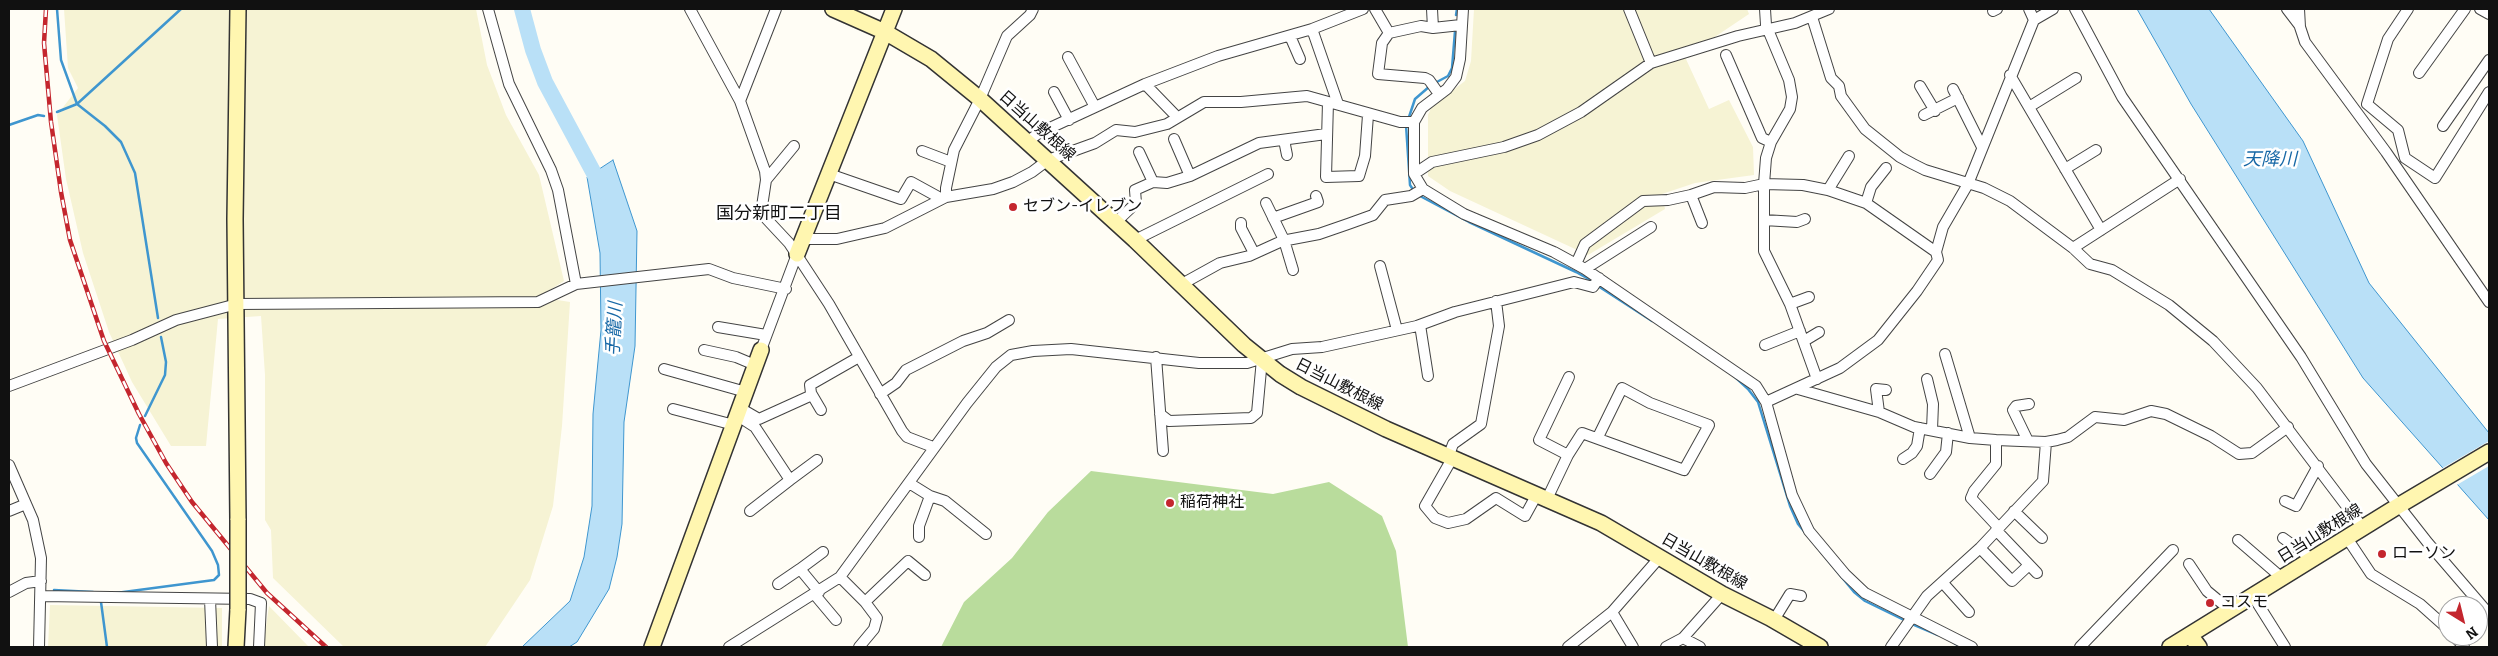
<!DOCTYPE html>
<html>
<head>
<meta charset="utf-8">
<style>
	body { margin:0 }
	#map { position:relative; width:2498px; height:656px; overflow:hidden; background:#fffdf5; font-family:Bitter,serif }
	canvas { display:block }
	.frame { position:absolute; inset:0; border:10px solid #111; pointer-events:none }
	.north { position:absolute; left:2438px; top:596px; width:50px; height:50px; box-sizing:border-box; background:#fff; border:1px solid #a0a0a0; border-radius:50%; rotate:144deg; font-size:14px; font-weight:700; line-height:20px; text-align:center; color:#111 }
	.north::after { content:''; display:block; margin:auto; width:18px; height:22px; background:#c4262e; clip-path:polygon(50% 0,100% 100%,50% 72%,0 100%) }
</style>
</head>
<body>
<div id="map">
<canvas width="2498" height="656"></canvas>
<div class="frame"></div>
<div class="north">N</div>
</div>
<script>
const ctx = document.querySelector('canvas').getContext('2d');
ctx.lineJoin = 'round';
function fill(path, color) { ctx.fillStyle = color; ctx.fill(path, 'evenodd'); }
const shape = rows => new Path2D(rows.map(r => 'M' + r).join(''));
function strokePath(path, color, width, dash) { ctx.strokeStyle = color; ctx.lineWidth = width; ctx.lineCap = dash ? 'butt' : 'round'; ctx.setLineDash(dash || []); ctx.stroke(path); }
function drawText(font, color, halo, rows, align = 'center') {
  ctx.font = font + ' Bitter,"Noto Sans JP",serif'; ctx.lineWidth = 5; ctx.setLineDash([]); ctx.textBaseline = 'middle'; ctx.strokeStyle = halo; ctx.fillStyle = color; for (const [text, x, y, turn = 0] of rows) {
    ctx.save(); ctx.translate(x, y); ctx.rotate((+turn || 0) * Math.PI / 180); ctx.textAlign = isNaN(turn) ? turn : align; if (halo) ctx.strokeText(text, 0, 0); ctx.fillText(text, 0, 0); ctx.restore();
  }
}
const farmland = shape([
	[64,9,476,9,487,65,506,115,539,175,564,281,539,297,570,302,562,426,553,506,530,580,485,647,344,647,273,578,271,530,265,520,265,375,261,316,218,319,206,446,171,446,132,382,109,332,83,253,66,179,57,115,78,88,68,68],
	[1474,9,1747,9,1749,14,1685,57,1709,109,1729,100,1753,147,1754,175,1695,183,1662,194,1665,209,1588,255,1450,191,1428,176,1428,115,1432,106,1465,81,1471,61],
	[50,605,222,608,222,647,48,647],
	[269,606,309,647,263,647]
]);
const forest = shape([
	[1091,471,1273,494,1329,482,1382,516,1396,551,1408,647,941,647,964,602,1012,558,1048,512]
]);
const water = shape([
	[2137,9,2209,9,2303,141,2369,283,2489,433,2489,520,2363,378,2191,104,2137,9],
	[613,160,637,231,635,346,624,422,622,524,617,557,609,589,577,642,569,647,522,647,570,601,584,557,592,506,593,414,601,330,600,253,587,177,613,160]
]);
const pier = shape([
	[2489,441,2489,466,2455,486,2441,469]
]);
const stream = shape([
	[57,9,61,60,77,104,105,126,121,142,135,173,158,318],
	[1456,15,1457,9],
	[1435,83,1448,76,1452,68,1455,31],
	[57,112,77,104,181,9],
	[1408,120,1415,99,1430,86],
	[9,125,38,115,44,116],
	[1406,125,1410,185,1414,191],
	[1420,196,1469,222,1576,272,1594,282],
	[1598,286,1652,321],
	[1735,377,1748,389,1758,402,1790,506,1798,524,1854,592,1865,601,1904,620],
	[145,416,165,375,166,362,161,337],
	[54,590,93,592],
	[116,593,214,580,219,575,218,565,212,551,137,443,136,438,140,425],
	[101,602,107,647],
	[1912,624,1938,635],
	[1954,643,1961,647]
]);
const river = shape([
	[522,9,533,50,545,82,604,192]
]);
const street = shape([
	[488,9,509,84,551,170,558,190,576,284],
	[690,9,740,101],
	[776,9,740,101,765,171,766,180,761,213,789,243,829,304,902,431,907,437,933,447],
	[1375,9,1389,33],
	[1432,9,1433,28],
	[1463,9,1460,59,1456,77,1447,89,1422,108,1414,122,1414,174,1423,189,1464,214,1554,252,1585,269,1756,386,1766,402,1792,495,1809,531,1845,574,1865,593,1972,647],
	[1629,9,1651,63],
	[1765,9,1766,25,1789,80,1792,97,1790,109,1771,142,1766,158,1764,184,1803,185,1828,190,1866,203,1936,252],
	[2029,9,2034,20],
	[2075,9,2122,97,2301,357,2366,464,2428,543,2489,614],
	[2287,9,2300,26],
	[2299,9,2300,27,2305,42,2386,152,2489,302],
	[2408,9,2388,39,2367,104,2398,130,2405,158,2435,178,2489,92],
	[2480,9,2489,14],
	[1993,11,1997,9],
	[1812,17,1831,78,1839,86,1841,96,1865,129,1900,157,1913,164,1925,170,1984,188,2010,201,2073,248,2090,264,2112,270,2169,305,2213,341,2257,388,2363,528],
	[1312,29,1338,104],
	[1290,36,1300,59],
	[1726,55,1762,138,1771,142],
	[1068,57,1095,107],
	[2419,73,2465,9],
	[2010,75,2101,230],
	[1145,84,1177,117],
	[1920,86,1935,111],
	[1953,89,1982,147],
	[1054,92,1069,120],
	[1439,94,1429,80,1425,78,1378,74,1382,43,1389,33,1421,26,1433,28,1461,25],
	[1328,102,1326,177,1359,176,1365,156,1368,115],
	[2029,107,2076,78],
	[1924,115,1958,98],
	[2443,126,2489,60],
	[1174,139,1190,176],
	[1284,140,1287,155],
	[1028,141,1039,133,1145,84,1218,56,1312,29,1363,9],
	[922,151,951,162],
	[1139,152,1153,182],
	[2065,169,2096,150],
	[829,174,901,199,911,182,942,199],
	[1414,174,1432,162,1504,147,1538,135,1581,112,1651,63,1738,36,1795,23,1829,9],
	[766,180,794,146],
	[1828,190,1849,156],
	[946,197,946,188,954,150,980,99,1007,36,1030,15,1033,9],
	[1266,203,1284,240,1293,270],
	[1866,203,1871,187,1886,168],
	[1273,218,1318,202,1316,196],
	[1764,220,1797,222,1805,219],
	[1116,222,1136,203,1135,190,1153,182,1167,183,1190,176,1259,143,1326,134],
	[1241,223,1241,228,1254,253],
	[1702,223,1691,195,1714,187,1745,188,1764,184,1764,251,1790,304,1817,379],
	[803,239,837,239,885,228,946,197,993,189,1013,182,1032,172,1048,160,1095,143,1116,130,1135,132,1167,124,1204,102,1241,102,1307,96,1400,122,1414,122],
	[1135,240,1268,174],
	[2073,248,2180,179],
	[1576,264,1585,244,1643,201,1668,200,1691,195],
	[1380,266,1397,330],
	[1585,269,1651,227],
	[1182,284,1220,263,1249,256,1282,241,1319,234,1348,224,1373,215,1385,200,1411,196,1423,189],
	[1790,304,1809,297],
	[1420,325,1428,376],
	[718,327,766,335],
	[1804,341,1819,332],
	[1765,345,1800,331],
	[704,350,736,357,755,365],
	[761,350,797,254],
	[1945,354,1970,438],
	[1156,357,1163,451],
	[664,369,746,392],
	[1927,379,1933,404,1932,430],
	[9,386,132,340,176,320,237,304,538,302,576,284,709,269,733,278,786,289],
	[1798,389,1879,412,1914,427,1970,438,1996,440,2046,442,2057,440,2068,437,2095,417,2124,420,2151,411,2166,414,2211,436,2239,454,2252,453,2288,427],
	[880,394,896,383,906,370,963,341,987,333,1009,320],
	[1766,402,1840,368,1878,340,1917,291,1938,260,1936,252,1943,227,1968,184,2034,20,2053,9],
	[740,408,759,419,812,395],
	[673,409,734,425],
	[821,410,811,393,810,385,859,357],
	[1879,412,1876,389,1886,390],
	[1160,414,1169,421,1251,418,1257,413,1262,359],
	[738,416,755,427,790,480,817,460],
	[1996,440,1996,464,1974,491,1971,498,1999,528],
	[2028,441,2013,410,2016,406,2029,404],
	[1449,455,1453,444,1481,424,1499,326,1496,301],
	[1568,455,1539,440,1569,377],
	[1453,457,1425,506,1435,518,1448,523,1466,519,1496,498,1525,516,1536,496],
	[1903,459,1912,453,1917,446,1920,428],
	[9,465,33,520,41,558,39,647],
	[1930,474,1946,452,1948,433],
	[909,483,930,496,919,526,919,537],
	[930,496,945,501,986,534],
	[1546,501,1568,455,1582,433,1684,470,1709,425,1650,403,1622,388,1598,437],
	[2285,501,2296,506,2318,466],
	[9,511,26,504],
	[750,511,790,480],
	[2014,511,2042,538],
	[1996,530,2037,573],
	[2283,538,2312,559],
	[2347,538,2371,574,2420,604,2448,629],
	[2238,540,2282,578],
	[1980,548,2012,581,2029,565],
	[2189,564,2207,591,2230,610],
	[800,569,823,552],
	[840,577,865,602,877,618,874,629,859,647],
	[1943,583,1969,612],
	[778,584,800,569,819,592],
	[9,592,26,583,41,581],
	[815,595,836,620],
	[41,596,250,599,261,603,259,647],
	[2253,596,2285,647],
	[210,599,212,647],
	[865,602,908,561,925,575],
	[1612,612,1633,647],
	[1774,620,1790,594,1801,596],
	[2454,636,2464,647],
	[1683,638,1700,647],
	[729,647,840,577,967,403,996,367,1011,355,1033,351,1071,349,1199,363,1247,363,1292,349,1322,347,1417,326,1455,312,1574,282,1593,287,1599,278],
	[1568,647,1612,612,1660,557],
	[1666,647,1683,638,1722,594],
	[1891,647,1927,596,1980,548,2043,481,2046,442],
	[2080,647,2173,550]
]);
const secondary = shape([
	[238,9,235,219,238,520],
	[833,9,885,32,931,59,980,99,1135,240,1244,345,1280,374,1301,387,1386,429,1601,523,1722,594,1770,618,1820,647],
	[797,254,894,9],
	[2190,635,2199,647],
	[236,647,238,609],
	[652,647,761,350],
	[2170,647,2398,506,2489,452]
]);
const rail = shape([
	[46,9,44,43,51,122,61,192,70,240,104,341,139,414,166,463,192,502,267,593,326,647]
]);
const secondaryBridge = shape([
	[238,520,238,609]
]);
const markers = [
	[1013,207,5,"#c4262e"],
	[1170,503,5,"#c4262e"],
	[2382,554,5,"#c4262e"],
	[2210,603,5,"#c4262e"]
];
const streetNames = [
	["日当山敷根線",1037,126,42],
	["日当山敷根線",1339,385,27],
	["日当山敷根線",2320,534,-32],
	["日当山敷根線",1704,562,30]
];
const poiNames = [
	["セブン-イレブン",1023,207],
	["稲荷神社",1180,503],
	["ローソン",2392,554],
	["コスモ",2220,603]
];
const waterNames = [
	["天降川",2270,160],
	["手籠川",615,329,-87]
];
const neighbourhoodNames = [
	["国分新町二丁目",779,214]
];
fill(farmland, '#f6f3d4');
fill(forest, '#b9dc9c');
fill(water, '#b9e0f7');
strokePath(water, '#3f96cf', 1);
fill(pier, '#fffdf5');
strokePath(stream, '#3f96cf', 2.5);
strokePath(river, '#b9e0f7', 16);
strokePath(street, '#444', 12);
strokePath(secondary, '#333', 18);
strokePath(street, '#fff', 10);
strokePath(secondary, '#fff6b0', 15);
strokePath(rail, '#c4262e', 4.5);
strokePath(rail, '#fff', 2.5, [8]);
strokePath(secondaryBridge, '#333', 18, []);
strokePath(secondaryBridge, '#fff6b0', 15);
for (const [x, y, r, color] of markers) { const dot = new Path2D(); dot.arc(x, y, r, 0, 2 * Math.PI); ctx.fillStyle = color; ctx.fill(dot); strokePath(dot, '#fff', 2); }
drawText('16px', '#111', '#fff', streetNames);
drawText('16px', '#111', '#fff', poiNames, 'left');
drawText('italic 18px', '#1768a6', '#fff', waterNames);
drawText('18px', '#111', '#fff', neighbourhoodNames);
</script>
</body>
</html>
